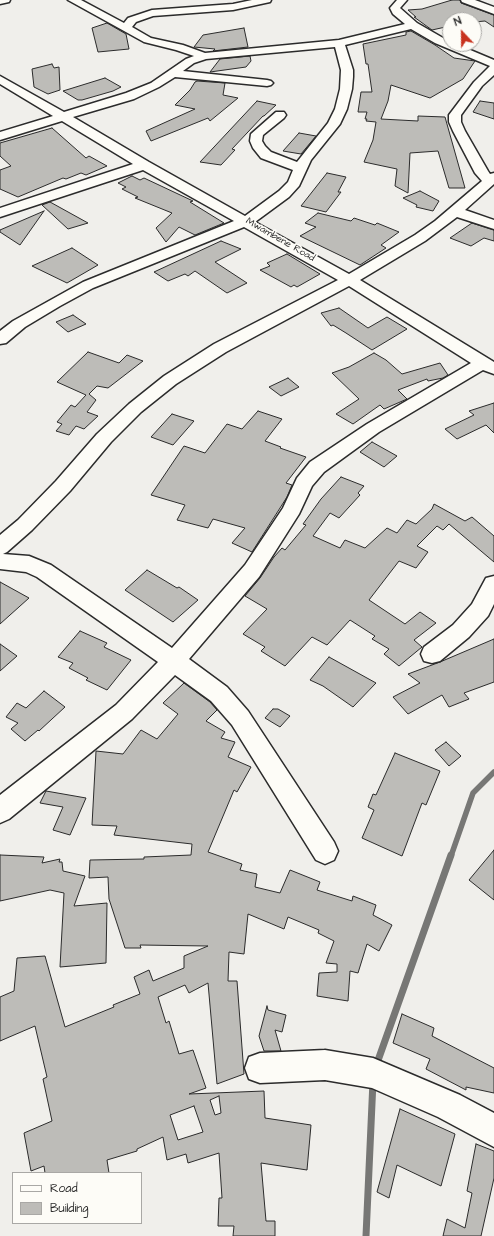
<!DOCTYPE html>
<html>
<head>
<meta charset="utf-8">
<style>
	body { margin:0 }
	#map { position:relative; width:494px; height:1236px; overflow:hidden; background:#f0efeb; font-family:"Architects Daughter",sans-serif }
	canvas { display:block }
	.legend { position:absolute; left:12px; top:1172px; width:130px; height:52px; box-sizing:border-box; background:#fdfcf7; border:1px solid #a9a8a5; margin:0; padding:5px 7px; list-style:none; font-size:12px; color:#2b2b2b }
	.legend li { display:flex; align-items:center; gap:8px; height:20px }
	.legend b { width:20px; border:1px solid #a9a8a5 }
	.north { position:absolute; left:442px; top:12px; width:40px; height:40px; box-sizing:border-box; background:#fdfcf7; border:1px solid #a9a8a5; border-radius:50%; rotate:338deg; font-size:11px; font-weight:700; line-height:16px; text-align:center; color:#2b2b2b }
	.north::after { content:''; display:block; margin:auto; width:14px; height:18px; background:#c8321e; clip-path:polygon(50% 0,100% 100%,50% 72%,0 100%) }
</style>
</head>
<body>
<div id="map">
<canvas width="494" height="1236"></canvas>
<ul class="legend">
<li><b style="height:5px;background:#fdfcf7"></b>Road</li>
<li><b style="height:11px;background:#bdbcb8"></b>Building</li>
</ul>
<div class="north">N</div>
</div>
<script>
const ctx = document.querySelector('canvas').getContext('2d');
ctx.lineJoin = 'round';
const shape = rows => new Path2D(rows.map(r => 'M' + r).join(''));
function strokePath(path, color, width, dash) { ctx.strokeStyle = color; ctx.lineWidth = width; ctx.lineCap = dash ? 'butt' : 'round'; ctx.setLineDash(dash || []); ctx.stroke(path); }
function fill(path, color) { ctx.fillStyle = color; ctx.fill(path, 'evenodd'); }
function drawText(font, color, halo, rows, align = 'center') {
  ctx.font = font + ' "Architects Daughter",sans-serif'; ctx.lineWidth = 3.5; ctx.setLineDash([]); ctx.textBaseline = 'middle'; ctx.strokeStyle = halo; ctx.fillStyle = color; for (const [text, x, y, turn = 0] of rows) {
    ctx.save(); ctx.translate(x, y); ctx.rotate((+turn || 0) * Math.PI / 180); ctx.textAlign = isNaN(turn) ? turn : align; if (halo) ctx.strokeText(text, 0, 0); ctx.fillText(text, 0, 0); ctx.restore();
  }
}
const streamFar1 = shape([
	[451,856,473,793,494,772]
]);
const stream = shape([
	[376,1066,451,855],
	[366,1236,373,1081]
]);
const building = shape([
	[452,0,460,0,461,3,494,15,494,27,485,21,474,22,474,20,450,20,450,26,432,30,414,17,416,17,408,10,422,9,452,0],
	[107,23,126,34,129,49,98,52,92,28,107,23],
	[244,28,248,47,213,51,215,49,194,47,203,35,244,28],
	[411,31,435,45,454,58,475,61,463,79,430,98,391,85,388,101,381,119,418,121,418,116,445,117,465,188,449,188,438,151,410,153,408,193,395,186,397,169,364,162,373,140,376,122,366,121,367,119,365,119,367,112,358,112,361,92,372,92,368,64,366,64,363,44,406,35,406,32,411,31],
	[250,56,251,61,246,67,210,72,220,59,250,56],
	[52,64,54,68,59,67,60,90,48,94,34,87,32,69,52,64],
	[105,78,121,87,113,91,82,100,78,100,63,91,105,78],
	[197,81,225,83,223,95,238,98,210,121,208,118,151,141,146,131,195,109,175,105,190,90,195,82,197,81],
	[257,101,276,105,264,116,263,116,232,149,235,150,221,165,200,162,257,101],
	[480,101,494,103,494,119,473,112,480,101],
	[52,128,86,158,89,156,107,166,86,175,81,173,66,179,63,178,18,197,0,189,0,170,11,166,0,156,0,143,52,128],
	[299,133,316,136,301,154,283,151,299,133],
	[327,173,346,177,338,192,341,192,326,212,301,206,327,173],
	[132,176,140,180,144,178,193,201,190,202,224,223,195,235,179,227,166,242,156,228,172,213,135,198,138,197,122,189,126,187,118,183,132,176],
	[420,191,439,201,433,211,416,207,417,205,403,198,420,191],
	[50,202,88,223,68,229,42,205,50,202],
	[44,211,20,245,0,232,0,230,44,211],
	[318,213,351,221,354,218,375,225,377,223,399,232,381,245,386,248,360,265,300,236,316,227,305,223,318,213],
	[472,223,494,230,494,241,484,238,471,246,450,238,472,223],
	[221,241,241,249,215,262,247,283,227,293,195,271,188,276,185,274,168,281,154,272,221,241],
	[72,248,98,265,67,283,32,266,72,248],
	[287,254,320,274,297,287,294,285,291,287,260,270,270,266,267,263,287,254],
	[339,308,368,328,387,317,407,329,372,350,346,333,333,325,331,326,321,313,339,308],
	[73,315,86,324,68,332,56,322,73,315],
	[88,352,119,363,127,355,143,361,108,388,97,386,89,394,96,400,87,412,98,416,84,429,76,426,69,435,56,431,62,424,57,422,71,405,75,407,86,395,57,382,88,352],
	[374,353,386,360,402,374,440,363,448,375,443,378,428,381,427,379,398,390,407,399,384,409,380,405,353,424,336,414,359,399,332,373,349,367,374,353],
	[288,378,299,387,281,396,269,387,288,378],
	[494,403,494,433,486,425,457,439,445,429,474,415,469,411,494,403],
	[258,411,282,419,265,441,281,447,280,448,306,457,286,483,292,485,287,497,252,552,232,543,245,528,213,519,208,528,177,520,185,505,151,495,184,446,205,453,227,424,242,429,258,411],
	[172,414,194,421,173,445,151,437,172,414],
	[372,442,397,456,384,467,360,452,372,442],
	[341,477,364,486,358,493,360,495,339,518,330,513,313,536,340,548,345,540,365,548,387,528,397,533,407,520,416,524,432,509,434,504,465,521,472,517,494,536,494,562,449,524,443,530,437,526,417,546,428,552,416,568,399,561,369,600,405,624,420,612,436,623,414,640,422,647,399,666,384,654,389,649,372,639,375,636,350,620,327,645,312,637,285,666,261,651,265,647,243,634,267,609,245,596,260,578,274,557,282,548,285,550,306,525,303,524,321,499,341,477],
	[147,570,177,588,179,587,198,600,173,622,125,590,147,570],
	[0,582,29,598,0,624,0,582],
	[80,631,107,643,104,647,131,660,107,690,86,680,88,678,69,668,73,663,58,657,80,631],
	[494,639,494,682,464,693,469,699,449,707,442,695,408,714,393,697,420,683,408,674,440,662,494,639],
	[0,644,17,656,0,671,0,644],
	[329,657,376,683,353,707,323,686,310,680,329,657],
	[184,683,210,702,217,710,206,721,225,732,221,738,235,742,228,757,251,767,237,792,234,790,208,852,242,864,240,870,257,874,255,887,280,893,290,870,320,882,317,890,352,901,353,896,376,905,373,915,392,925,379,951,367,944,358,973,350,971,348,1001,317,996,319,973,337,972,337,964,326,963,334,941,318,933,319,930,288,917,284,929,248,914,244,954,229,952,228,981,237,981,244,1074,217,1084,208,983,189,993,185,985,158,997,166,1023,169,1021,179,1054,193,1050,206,1088,189,1094,264,1091,265,1118,311,1125,307,1170,261,1163,266,1221,275,1221,275,1236,233,1236,234,1226,218,1226,219,1198,222,1198,219,1153,188,1163,186,1154,167,1160,163,1137,137,1149,137,1151,107,1160,109,1173,45,1173,44,1166,31,1171,24,1133,52,1121,43,1079,47,1077,35,1026,0,1041,0,997,14,991,17,958,45,956,65,1027,114,1007,113,1005,140,994,134,977,149,970,153,981,184,968,184,956,208,946,140,945,141,948,125,948,109,899,108,877,89,878,90,860,144,859,144,857,191,855,192,844,114,835,117,826,92,825,96,751,123,754,141,730,157,739,178,714,163,703,184,683],
	[219,1096,221,1113,215,1115,210,1100,219,1096],
	[194,1106,203,1132,178,1140,170,1115,194,1106],
	[44,691,65,707,39,731,38,730,25,741,11,729,18,723,6,717,17,703,26,708,44,691],
	[273,709,278,709,290,716,280,727,265,718,273,709],
	[446,742,461,756,449,766,435,750,446,742],
	[395,753,440,771,426,805,422,803,402,856,362,838,374,810,368,807,373,794,376,795,395,753],
	[46,791,86,798,70,835,53,830,63,807,40,803,46,791],
	[494,850,494,900,469,880,494,850],
	[0,855,44,857,42,863,60,859,59,862,62,862,63,871,85,876,74,906,107,903,106,963,60,967,64,893,50,890,0,901,0,855],
	[267,1006,268,1010,286,1015,282,1032,275,1030,281,1051,264,1051,259,1036,267,1006],
	[402,1014,434,1028,432,1036,494,1068,494,1093,466,1087,466,1090,426,1069,430,1059,393,1043,402,1014],
	[400,1109,455,1134,441,1186,397,1165,389,1198,377,1192,400,1109],
	[476,1144,494,1151,494,1178,481,1236,443,1236,447,1219,465,1228,472,1193,467,1191,476,1144]
]);
const minor = shape([
	[0,0,10,0,9,2,0,4,0,0],
	[68,0,81,0,124,23,128,18,152,10,233,4,252,0,271,0,270,2,233,10,153,16,136,22,132,27,151,38,183,45,205,53,339,40,405,24,393,14,390,8,397,0,407,0,400,8,417,23,450,42,450,44,456,44,494,60,494,75,482,86,461,115,461,122,465,131,488,171,490,174,494,173,494,184,465,210,494,220,494,229,457,217,425,241,360,280,494,362,494,374,483,370,379,432,324,472,312,486,299,514,259,577,189,659,227,687,248,711,334,842,338,851,334,860,325,864,316,860,232,725,211,701,175,675,132,719,9,819,0,823,0,795,116,705,158,662,37,577,26,572,0,569,0,535,18,520,56,481,97,434,129,404,164,376,214,344,338,280,244,227,93,288,60,306,25,327,6,343,0,344,0,331,13,321,83,282,234,221,143,170,0,217,0,208,133,164,62,121,0,140,0,132,53,116,0,84,0,76,64,112,126,93,151,83,186,59,194,56,176,50,144,42,68,0],
	[411,29,435,43,490,66,474,82,449,115,449,122,453,131,475,173,482,181,435,221,415,235,349,274,255,222,289,197,299,186,311,160,340,124,347,109,352,89,353,77,353,70,345,45,411,29],
	[335,47,341,70,340,89,335,109,328,123,297,162,271,152,265,146,262,141,263,135,284,118,286,115,284,112,276,112,251,134,250,141,253,148,261,158,293,170,288,182,279,191,245,216,149,162,73,117,134,99,159,87,175,77,267,86,271,85,273,83,271,81,267,80,183,71,194,63,206,59,335,47],
	[349,286,471,363,367,424,310,462,297,478,283,508,245,565,172,648,51,565,29,556,3,554,7,552,32,530,70,491,111,442,141,412,176,384,226,352,349,286],
	[461,0,475,0,494,7,494,14,462,2,461,0],
	[494,576,494,604,488,616,469,637,440,661,432,663,424,661,421,654,424,647,453,625,472,604,486,578,494,576],
	[325,1050,373,1058,460,1095,494,1113,494,1147,438,1117,372,1088,325,1080,260,1083,249,1079,245,1068,249,1057,260,1053,325,1050]
]);
const farStreetnames = [
	["Mwambene Road",280,240,30]
];
strokePath(streamFar1, '#777775', 5.5);
strokePath(stream, '#777775', 7);
fill(building, '#bdbcb8');
strokePath(building, '#2b2b2b', 1);
strokePath(minor, '#2b2b2b', 3);
fill(minor, '#fdfcf7');
drawText('10px', '#2b2b2b', '#fdfcf7', farStreetnames);
</script>
</body>
</html>
